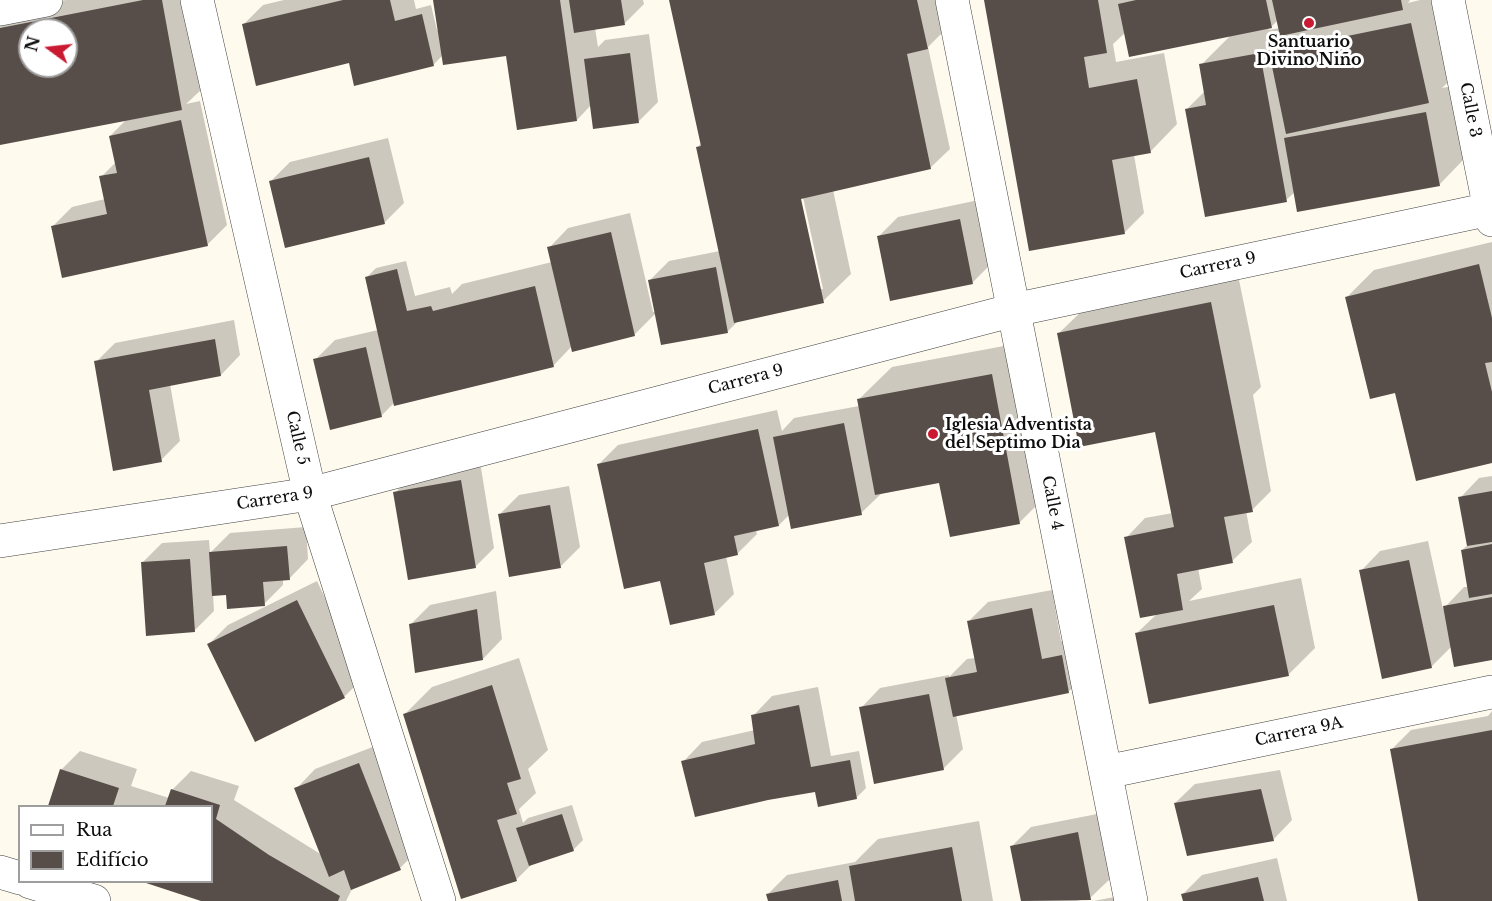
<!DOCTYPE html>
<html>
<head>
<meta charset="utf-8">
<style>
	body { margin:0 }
	#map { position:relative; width:1492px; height:901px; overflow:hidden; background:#fffaee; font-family:"Libre Baskerville",serif }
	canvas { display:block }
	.legend { position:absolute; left:18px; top:805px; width:195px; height:78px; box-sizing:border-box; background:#fff; border:2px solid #9e9e9e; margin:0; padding:8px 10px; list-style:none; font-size:18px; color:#0d0d0d }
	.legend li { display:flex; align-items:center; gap:12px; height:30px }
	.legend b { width:30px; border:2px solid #9e9e9e }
	.north { position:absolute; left:18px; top:18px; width:60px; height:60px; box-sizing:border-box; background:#fff; border:2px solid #9e9e9e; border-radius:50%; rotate:285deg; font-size:16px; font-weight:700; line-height:24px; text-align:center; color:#0d0d0d }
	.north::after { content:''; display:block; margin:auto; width:21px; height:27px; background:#c91a32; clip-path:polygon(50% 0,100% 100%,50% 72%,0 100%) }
</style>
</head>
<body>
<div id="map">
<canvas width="1492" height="901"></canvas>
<ul class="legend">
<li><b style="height:8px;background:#fff"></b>Rua</li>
<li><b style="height:16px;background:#574d49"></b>Edifício</li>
</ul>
<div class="north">N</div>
</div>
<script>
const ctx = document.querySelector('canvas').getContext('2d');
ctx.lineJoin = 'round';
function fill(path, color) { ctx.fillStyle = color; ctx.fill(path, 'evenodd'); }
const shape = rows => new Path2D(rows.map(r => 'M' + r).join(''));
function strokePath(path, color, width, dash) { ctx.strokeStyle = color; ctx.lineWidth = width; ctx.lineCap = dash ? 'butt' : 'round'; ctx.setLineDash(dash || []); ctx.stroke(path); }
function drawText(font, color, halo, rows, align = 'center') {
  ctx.font = font + ' "Libre Baskerville",serif'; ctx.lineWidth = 6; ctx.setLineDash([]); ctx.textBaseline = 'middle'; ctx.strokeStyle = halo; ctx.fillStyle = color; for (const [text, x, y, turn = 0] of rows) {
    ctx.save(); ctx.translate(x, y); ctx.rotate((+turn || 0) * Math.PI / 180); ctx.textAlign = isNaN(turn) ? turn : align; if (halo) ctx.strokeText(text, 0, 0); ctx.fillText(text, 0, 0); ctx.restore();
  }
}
const shadow = shape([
	[66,0,185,0,201,90,186,104,200,101,227,225,207,245,53,226,72,207,105,199,101,177,116,162,110,136,127,119,0,143,0,13],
	[30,30,66,30,66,66,30,66],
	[284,0,414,0,416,9,431,5,437,30,439,30,435,0,643,0,644,4,624,24,595,28,598,47,605,40,649,34,658,102,639,121,591,105,577,120,507,53,443,55,433,65,350,61,244,24,263,5],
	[670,0,941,0,947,28,928,47,950,149,930,168,833,190,851,274,823,301,739,320,728,331,662,344,656,313,634,335,572,346,553,366,395,402,381,416,315,360,335,340,378,330,366,278,376,268,406,261,415,296,450,287,452,294,462,284,552,262,549,248,568,228,630,213,653,312,656,312,650,280,669,261,720,251,697,148,701,143],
	[800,197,803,197,823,289,820,289],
	[985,0,1410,0,1408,3,1420,0,1439,0,1455,75,1442,88,1453,86,1466,157,1439,185,1295,192,1286,200,1187,109,1205,91,1201,65,1231,35,1126,32,1113,44,1116,62,1164,53,1177,124,1150,152,1134,155,1144,213,1125,232,1030,250],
	[1278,20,1280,28,1268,30],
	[388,138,404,203,384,223,271,181,290,162],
	[979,200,992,263,972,283,878,237,898,217],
	[1492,242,1492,461,1347,297,1374,270],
	[1238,275,1261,387,1253,395,1271,491,1252,510,1246,511,1252,542,1232,561,1198,568,1202,589,1189,601,1301,578,1315,648,1288,675,1137,633,1158,613,1126,538,1145,518,1173,513,1156,432,1058,334,1086,307],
	[234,320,240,355,221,375,170,384,180,441,161,460,96,362,115,343],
	[1025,342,1038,504,1019,523,944,480,881,494,861,513,790,514,779,525,756,530,757,534,737,554,726,556,734,594,714,614,662,579,599,464,618,445,777,410,782,431,794,418,859,406,858,400,892,367],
	[480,462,494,548,475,567,395,493,414,473],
	[1492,476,1492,659,1452,646,1431,667,1361,571,1380,551,1428,541,1443,609,1464,587,1468,587,1462,550,1468,545,1460,498,1479,478],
	[569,486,580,547,560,567,499,515,519,495],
	[306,527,308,559,289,579,283,579,283,585,264,604,228,593,213,594,214,611,195,630,142,563,162,543,209,540,210,553,230,533],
	[317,581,363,678,344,697,209,644,228,625],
	[1052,590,1061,641,1081,637,1088,673,1068,692,956,714,963,749,943,769,861,708,880,688,949,675,949,677,967,659,976,658,969,621,988,602],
	[496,591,502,639,483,659,411,624,430,605],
	[519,658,548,750,528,769,536,793,519,809,523,823,528,818,572,805,583,840,573,850,534,862,516,880,405,714,432,687],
	[818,687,831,756,859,751,866,788,856,798,683,762,702,742,755,730,753,716,772,696],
	[1492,711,1492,901,1419,901,1392,749,1411,730,1488,716],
	[378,745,419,849,400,868,353,887,346,901,205,901,147,882,212,882,212,806,49,806,61,770,80,751,137,769,131,786,169,798,172,790,191,771,239,786,234,800,322,855,296,789,315,769],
	[1280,770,1292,820,1273,840,1175,803,1195,784],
	[1097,814,1110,879,1090,898,1076,901,1023,901,1012,846,1031,827],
	[979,821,993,901,769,901,768,894,787,875,855,862,878,839],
	[1277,858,1287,901,1184,901,1183,894,1202,875],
	[1114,897,1115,901,1094,901]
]);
const building = shape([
	[143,0,162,0,182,110,0,145,0,28],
	[30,30,66,30,66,66,30,66],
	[343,0,390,0,395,21,422,14,434,66,354,86,349,63,256,86,242,24],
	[433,0,560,0,577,121,517,130,506,56,443,65],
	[569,0,621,0,625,25,574,33],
	[669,0,917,0,928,49,907,54,931,169,801,199,824,303,734,323,696,147,701,146],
	[984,0,1098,0,1107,53,1084,57,1089,88,1137,79,1151,153,1112,160,1125,234,1029,251],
	[1136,0,1266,0,1272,28,1129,57,1118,4],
	[1272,0,1401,0,1403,10,1280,36],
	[1411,23,1429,103,1286,134,1269,52],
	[630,53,639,123,593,129,584,59],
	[1260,53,1287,202,1205,217,1185,109,1206,105,1199,64],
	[1426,112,1440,186,1297,212,1284,138],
	[181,120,208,246,62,278,51,226,107,214,99,176,117,173,109,136],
	[369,157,385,224,285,248,269,181],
	[960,219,973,284,890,301,877,236],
	[611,232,635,336,572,352,547,247],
	[1479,264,1492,318,1492,362,1485,363,1492,392,1492,463,1416,481,1395,393,1370,399,1345,297],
	[716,267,728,333,661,345,648,280],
	[397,269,407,311,431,306,433,311,535,286,554,367,394,406,365,277],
	[1211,302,1253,512,1224,517,1233,563,1177,574,1183,610,1140,618,1124,537,1174,527,1155,432,1079,447,1057,333],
	[215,339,221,376,149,390,162,462,113,471,94,361],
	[366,347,382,417,330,430,313,359],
	[992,374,1020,524,950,537,939,483,875,495,857,399],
	[844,423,862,515,791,529,773,437],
	[758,429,779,526,734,536,738,555,704,563,715,615,670,625,660,581,624,589,597,464],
	[461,480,476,568,408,580,393,492],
	[1492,491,1492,542,1467,546,1458,497],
	[550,505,561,568,509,577,498,514],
	[1492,544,1492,594,1469,598,1461,550],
	[287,546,290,580,263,582,265,606,227,609,226,595,212,596,209,552],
	[190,559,195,632,146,636,141,562],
	[1409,560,1432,668,1382,679,1359,570],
	[1492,597,1492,660,1454,667,1443,606],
	[297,600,345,698,255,742,207,644],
	[1274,605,1289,676,1149,704,1135,633],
	[1032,608,1042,659,1062,655,1069,693,953,717,945,678,977,672,967,621],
	[477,609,483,660,415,673,409,624],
	[492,685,521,779,507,783,517,814,497,820,517,881,461,899,403,714],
	[929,694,944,770,874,784,859,707],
	[799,705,811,767,850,760,857,799,818,807,815,792,768,800,695,817,681,761,755,744,751,715],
	[1492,730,1492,901,1418,901,1390,749],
	[359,763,401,870,351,890,344,870,329,877,294,788],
	[60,769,119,788,113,806,48,806],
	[171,789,220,805,216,819,269,855,340,896,338,901,201,901,143,882,212,882,212,806,165,806],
	[1261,789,1274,841,1187,856,1174,803],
	[562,814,574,851,529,866,516,828],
	[1078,832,1091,900,1021,901,1010,846],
	[952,847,962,901,855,901,849,866],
	[1258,877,1264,901,1183,901,1181,894],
	[838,880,842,901,768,901,766,894]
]);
const minor = shape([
	[197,0,310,494,439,901],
	[952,0,1131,901],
	[0,9,46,0],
	[1106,772,1492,692],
	[0,872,20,878],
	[30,882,94,901]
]);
const tertiary = shape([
	[1448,0,1492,220],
	[0,541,310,494,1014,310,1490,209]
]);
const markers = [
	[1309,23,6,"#c91a32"],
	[933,434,6,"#c91a32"]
];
const poiNames = [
	["Santuario",1309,42],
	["Divino Niño",1309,60],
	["Iglesia Adventista",945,425,"left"],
	["del Septimo Dia",945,443,"left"]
];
const streetNames = [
	["Calle 3",1470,110,79],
	["Carrera 9",1218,266,-12],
	["Carrera 9",746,380,-15],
	["Calle 5",297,438,77],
	["Carrera 9",275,499,-9],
	["Calle 4",1052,503,79],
	["Carrera 9A",1299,732,-12]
];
fill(shadow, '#0003');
fill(building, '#574d49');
strokePath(minor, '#404040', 34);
strokePath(tertiary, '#404040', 34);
strokePath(minor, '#fff', 33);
strokePath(tertiary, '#fff', 33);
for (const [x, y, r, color] of markers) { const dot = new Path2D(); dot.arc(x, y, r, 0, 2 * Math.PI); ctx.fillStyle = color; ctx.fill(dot); strokePath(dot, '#fff', 2); }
drawText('bold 16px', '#0d0d0d', '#fff', poiNames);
drawText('16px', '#0d0d0d', '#fff', streetNames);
</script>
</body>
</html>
